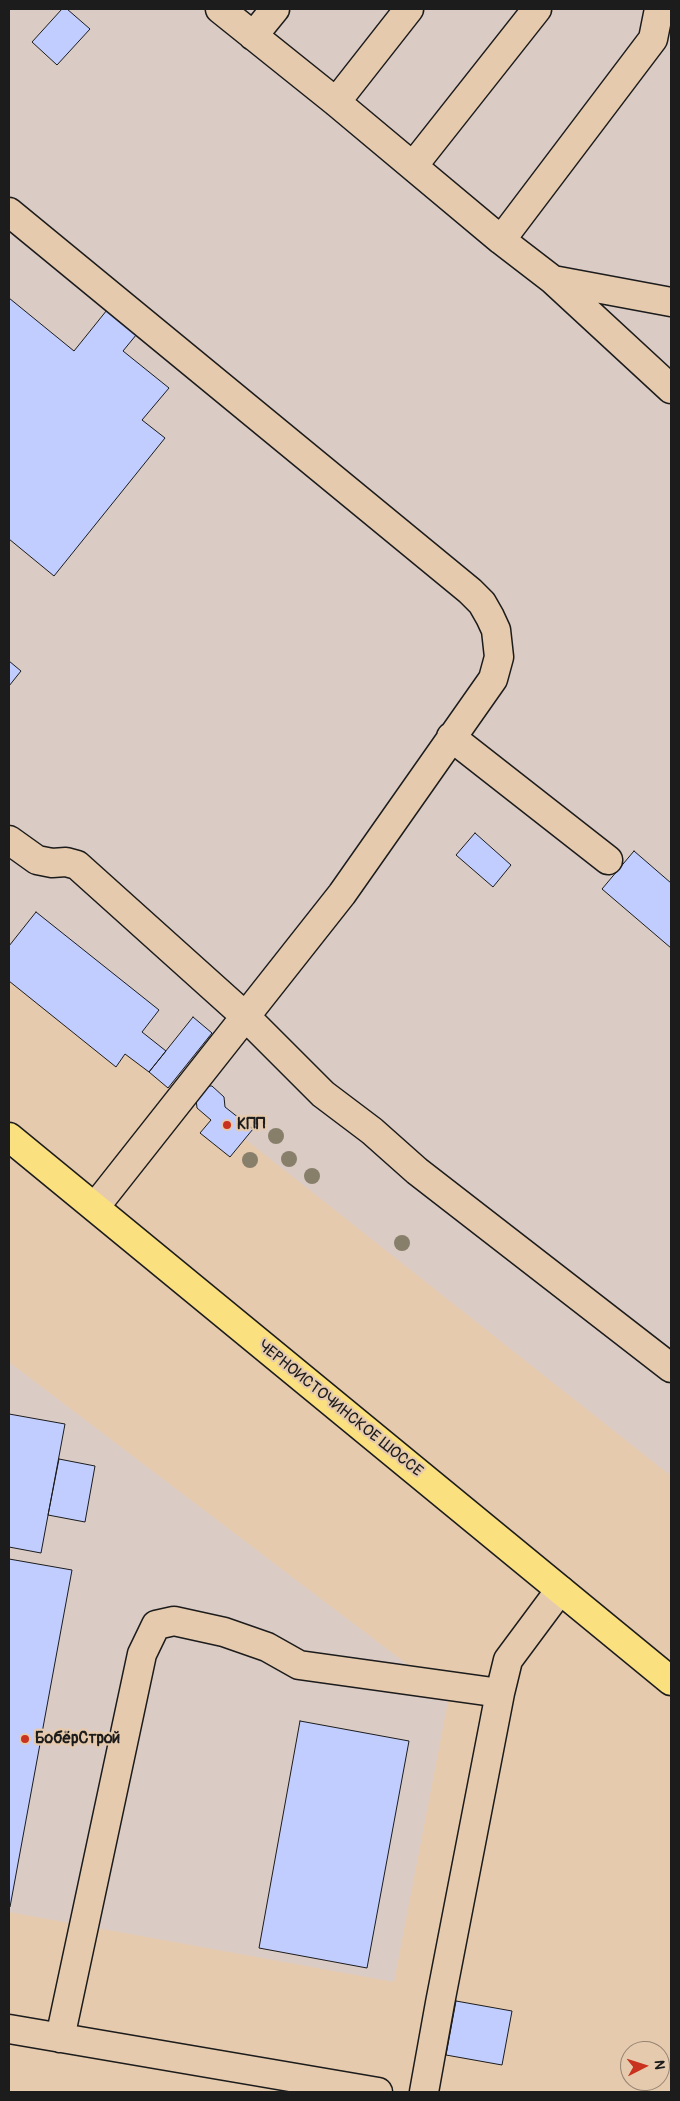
<!DOCTYPE html>
<html>
<head>
<meta charset="utf-8">
<style>
	body { margin:0 }
	#map { position:relative; width:680px; height:2101px; overflow:hidden; background:#e6caad; font-family:Pangolin,sans-serif }
	canvas { display:block }
	.frame { position:absolute; inset:0; border:10px solid #1c1c1c; pointer-events:none }
	.north { position:absolute; left:620px; top:2041px; width:50px; height:50px; box-sizing:border-box; background:#e6caad; border:1px solid #958473; border-radius:50%; rotate:85deg; font-size:14px; font-weight:700; line-height:20px; text-align:center; color:#1c1c1c }
	.north::after { content:''; display:block; margin:auto; width:18px; height:22px; background:#c8321e; clip-path:polygon(50% 0,100% 100%,50% 72%,0 100%) }
</style>
</head>
<body>
<div id="map">
<canvas width="680" height="2101"></canvas>
<div class="frame"></div>
<div class="north">N</div>
</div>
<script>
const ctx = document.querySelector('canvas').getContext('2d');
ctx.lineJoin = 'round';
function fill(path, color) { ctx.fillStyle = color; ctx.fill(path, 'evenodd'); }
const shape = rows => new Path2D(rows.map(r => 'M' + r).join(''));
function strokePath(path, color, width, dash) { ctx.strokeStyle = color; ctx.lineWidth = width; ctx.lineCap = dash ? 'butt' : 'round'; ctx.setLineDash(dash || []); ctx.stroke(path); }
function drawText(font, color, halo, rows, align = 'center') {
  ctx.font = font + ' Pangolin,sans-serif'; ctx.lineWidth = 4.5; ctx.setLineDash([]); ctx.textBaseline = 'middle'; ctx.strokeStyle = halo; ctx.fillStyle = color; for (const [text, x, y, turn = 0] of rows) {
    ctx.save(); ctx.translate(x, y); ctx.rotate((+turn || 0) * Math.PI / 180); ctx.textAlign = isNaN(turn) ? turn : align; if (halo) ctx.strokeText(text, 0, 0); ctx.fillText(text, 0, 0); ctx.restore();
  }
}
const built = shape([
	[9,9,671,9,671,1476,245,1139,230,1157,200,1133,211,1120,197,1108,195,1099,185,1091,172,1082,168,1088,126,1054,116,1067,9,981],
	[9,1362,449,1696,394,1982,9,1912]
]);
const building = shape([
	[62,9,67,9,90,29,57,65,32,42,62,9],
	[9,298,74,351,111,305,141,329,123,351,169,388,142,420,165,438,54,576,9,539,9,298],
	[9,661,21,671,9,686,9,661],
	[475,833,511,865,493,887,456,855,475,833],
	[634,851,671,883,671,948,602,889,634,851],
	[36,912,159,1010,142,1032,166,1051,149,1072,125,1054,116,1067,9,981,9,946,36,912],
	[193,1017,212,1033,168,1088,149,1072,193,1017],
	[205,1086,212,1086,224,1097,225,1107,253,1129,230,1157,200,1133,211,1120,197,1108,196,1099,205,1086],
	[9,1414,65,1424,41,1553,9,1547,9,1414],
	[59,1459,95,1466,85,1522,48,1515,59,1459],
	[9,1559,72,1570,10,1907,9,1907,9,1559],
	[300,1721,409,1741,367,1968,259,1948,300,1721],
	[456,2001,512,2011,502,2065,446,2055,456,2001]
]);
const minor = shape([
	[220,9,336,102,501,240,553,280,671,389],
	[253,36,275,9],
	[336,102,409,9],
	[413,166,537,9],
	[9,212,470,591,482,603,490,617,496,630,499,657,493,679,342,894,95,1207],
	[501,240,653,39,659,9],
	[553,280,671,302],
	[451,737,608,860],
	[9,840,37,860,52,863,66,862,77,865,245,1016,323,1094,372,1131,417,1171,671,1368],
	[9,2029,378,2092],
	[60,2038,142,1654,156,1625,174,1621,224,1632,267,1647,299,1665,500,1693],
	[424,2092,440,2003,500,1693,508,1660,560,1590]
]);
const major = shape([
	[9,1137,671,1681]
]);
const trees = [
	[276,1136],
	[289,1159],
	[250,1160],
	[312,1176],
	[402,1243]
];
const markers = [
	[227,1125,5,"#c8321e"],
	[25,1739,5,"#c8321e"]
];
const poiNames = [
	["КПП",237,1125],
	["БобёрСтрой",35,1739]
];
const streetNames = [
	["ЧЕРНОИСТОЧИНСКОЕ ШОССЕ",340,1409,39]
];
fill(built, '#dbcbc5');
fill(building, '#c0cdfe');
strokePath(building, '#1c1c1c', 1);
strokePath(minor, '#1c1c1c', 31);
strokePath(major, '#1c1c1c', 31);
strokePath(minor, '#e6caad', 28);
strokePath(major, '#fbe080', 28);
ctx.fillStyle = '#877f6a';
for (const [x, y] of trees) { ctx.beginPath(); ctx.arc(x, y, 8, 0, 2 * Math.PI); ctx.fill(); }
for (const [x, y, r, color] of markers) { const dot = new Path2D(); dot.arc(x, y, r, 0, 2 * Math.PI); ctx.fillStyle = color; ctx.fill(dot); strokePath(dot, '#e6caad', 2); }
drawText('bold 16px', '#1c1c1c', '#e6caad', poiNames, 'left');
drawText('16px', '#1c1c1c', '#e6caad', streetNames);
</script>
</body>
</html>
